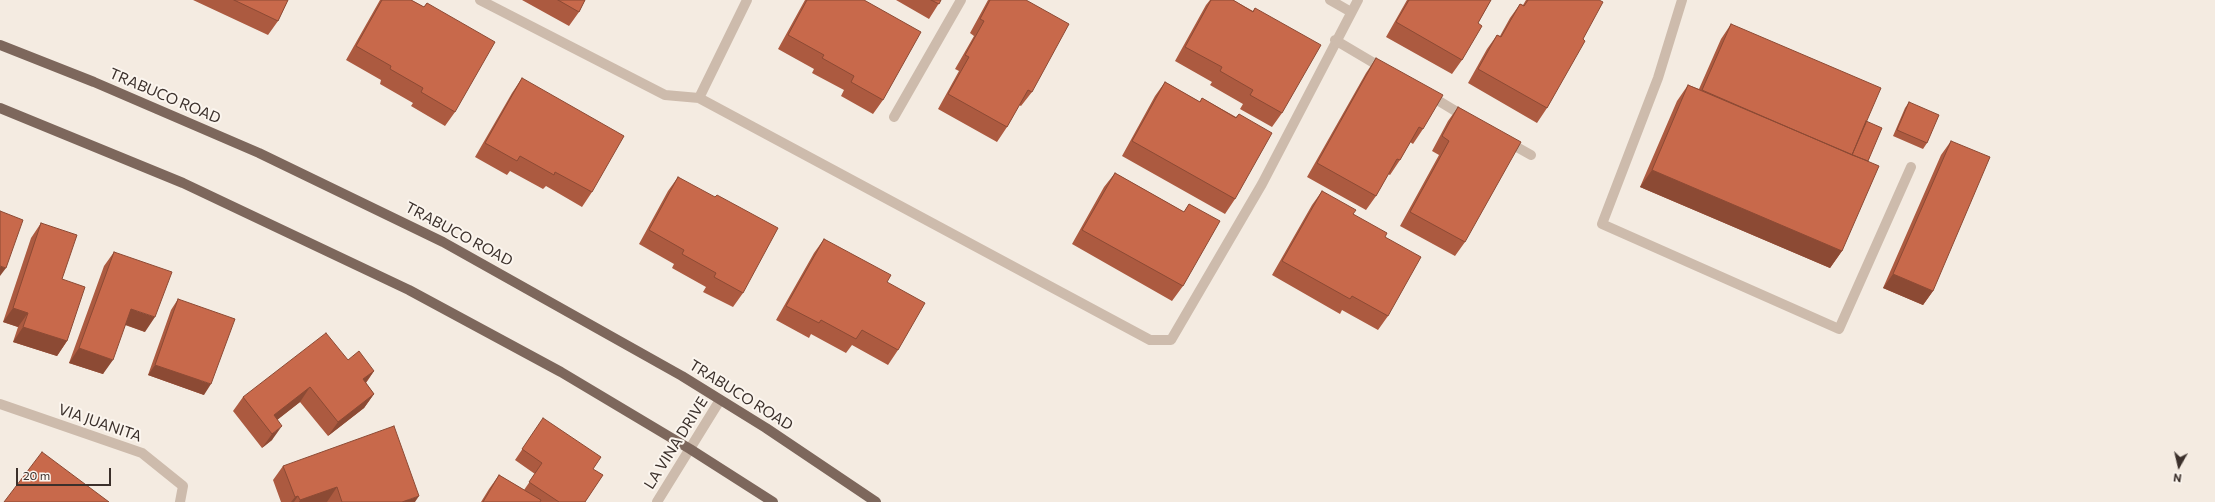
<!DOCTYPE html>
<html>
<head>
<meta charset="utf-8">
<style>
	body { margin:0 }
	#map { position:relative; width:2215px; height:502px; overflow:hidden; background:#f4ebe1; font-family:Commissioner,sans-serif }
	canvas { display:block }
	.north { position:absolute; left:2159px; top:446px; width:40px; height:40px; -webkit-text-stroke:3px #fbf5ee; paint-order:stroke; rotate:188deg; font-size:11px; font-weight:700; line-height:16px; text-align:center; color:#3b302b }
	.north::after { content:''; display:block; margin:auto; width:14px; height:18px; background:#3b302b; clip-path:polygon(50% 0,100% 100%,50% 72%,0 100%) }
	.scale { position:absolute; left:16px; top:468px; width:95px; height:18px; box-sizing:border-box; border:2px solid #3b302b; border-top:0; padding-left:5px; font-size:12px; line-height:14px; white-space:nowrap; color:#3b302b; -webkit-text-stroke:3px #fbf5ee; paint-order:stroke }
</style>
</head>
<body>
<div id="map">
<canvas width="2215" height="502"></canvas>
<div class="north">N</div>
<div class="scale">20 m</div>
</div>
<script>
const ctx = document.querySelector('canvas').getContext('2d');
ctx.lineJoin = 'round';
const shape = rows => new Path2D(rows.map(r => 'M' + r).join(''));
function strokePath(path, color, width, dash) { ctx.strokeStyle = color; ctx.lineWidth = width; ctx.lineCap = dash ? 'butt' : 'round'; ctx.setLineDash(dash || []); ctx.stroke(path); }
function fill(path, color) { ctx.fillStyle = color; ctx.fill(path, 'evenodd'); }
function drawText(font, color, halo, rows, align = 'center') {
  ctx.font = font + ' Commissioner,sans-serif'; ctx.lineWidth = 4; ctx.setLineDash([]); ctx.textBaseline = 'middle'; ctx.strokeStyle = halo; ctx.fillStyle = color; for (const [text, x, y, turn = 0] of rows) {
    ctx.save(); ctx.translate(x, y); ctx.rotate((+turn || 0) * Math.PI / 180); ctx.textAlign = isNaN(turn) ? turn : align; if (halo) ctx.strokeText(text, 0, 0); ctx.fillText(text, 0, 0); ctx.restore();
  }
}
const minor = shape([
	[480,0,665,95,699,98,1150,340,1171,340,1262,184,1358,0],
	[1330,0,1351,12],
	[1682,0,1658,78,1602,224,1839,329,1911,167],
	[1335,40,1384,69],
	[1429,95,1467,118],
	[699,98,747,0],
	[894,117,961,0],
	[1506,141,1531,155],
	[0,404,142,453,183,486,180,502],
	[657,502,720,400]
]);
const major = shape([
	[0,45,94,82,259,153,443,242,682,376,766,428,876,502],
	[0,108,183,183,409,290,561,372,690,449,773,502]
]);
const wall = shape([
	[193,0,288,0,278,21,268,35],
	[380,0,411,0,424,7,427,3,455,112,445,126,411,106,413,103,380,84,381,80,346,60],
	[522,0,585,0,579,12,569,26],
	[805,0,864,0,883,100,873,114,841,96,844,90,812,73,814,69,778,49],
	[896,0,941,0,929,19],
	[988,0,1026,0,1032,92,1021,106,1019,105,1007,127,997,142,938,109,959,71,955,69,974,36,970,33],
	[1210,0,1233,0,1253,11,1255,8,1282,113,1272,127,1240,109,1243,104,1210,85,1212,82,1175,61,1206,5],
	[1407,0,1491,0,1478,23,1462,60,1452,74,1386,37],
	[1526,0,1599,0,1583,39,1547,108,1537,123,1468,83,1487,49,1497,35,1500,36,1510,18,1520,4,1523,5],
	[1731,24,1866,121,1868,161,1842,251,1830,268,1640,187,1677,101,1688,85,1699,89,1721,39],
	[1376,58,1423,129,1413,144,1410,142,1400,160,1390,175,1388,174,1376,196,1366,210,1307,177,1366,73],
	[522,78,592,192,582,207,546,186,543,189,510,171,507,175,475,157,512,93],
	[1165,82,1200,102,1202,98,1236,117,1239,114,1235,199,1225,214,1122,156,1155,96],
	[1909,102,1927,143,1923,149,1893,136,1905,108],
	[1458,107,1465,242,1455,256,1400,226,1439,155,1432,151,1448,121],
	[1951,141,1933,291,1923,305,1883,288,1941,155],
	[1115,173,1184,212,1189,204,1183,286,1172,301,1072,244,1104,187],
	[678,177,743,293,733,307,703,292,706,287,672,268,674,264,639,244,668,191],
	[1322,191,1353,214,1385,237,1388,316,1378,330,1342,310,1340,314,1272,275,1312,205],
	[41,223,62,279,67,341,57,356,13,342,18,327,3,322,31,238],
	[824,239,887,282,898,350,888,365,852,345,846,353,811,334,809,338,776,320,814,253],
	[114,252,145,332,125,325,103,374,69,363,104,266],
	[178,299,204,395,148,375,171,310],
	[348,360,374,371,366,383,374,394,364,408,328,436,300,402,278,419,272,440,262,448,233,411,243,397],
	[536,429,593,469,585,502,481,502,489,489,499,475,524,490,535,474,515,460],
	[283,466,415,502,281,502,273,480]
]);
const shadedWall = shape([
	[1652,170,1842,251,1830,268,1640,187],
	[0,266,6,268,0,276],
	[1893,274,1933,291,1923,305,1883,288],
	[13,308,28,313,18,327,3,322],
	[131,309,155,317,145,332,121,323],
	[23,327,67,341,57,356,13,342],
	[79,348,113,360,103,374,69,363],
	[155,365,211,384,204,395,148,375],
	[374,371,364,385,363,379],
	[310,387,300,402,267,428,274,415],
	[374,394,364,408,328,436,338,422],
	[282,426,272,440,262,448,272,434],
	[337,487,327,502,299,502,300,500],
	[298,496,294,502,291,502,295,497],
	[419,496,415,502,402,502]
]);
const building = shape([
	[234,0,288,0,278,21,234,0],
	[382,0,411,0,424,7,427,3,495,42,455,112,421,92,423,88,390,69,391,66,356,46,382,0],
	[558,0,585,0,579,12,558,0],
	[807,0,864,0,921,32,883,100,851,82,854,76,822,58,824,55,788,35,807,0],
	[931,0,941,0,939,4,931,0],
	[990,0,1026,0,1069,24,1032,92,1028,90,1007,127,948,94,969,57,965,55,984,21,980,19,990,0],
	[1211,0,1233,0,1253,12,1255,8,1321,45,1282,113,1250,95,1253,90,1220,71,1222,67,1185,47,1211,0],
	[1409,0,1491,0,1478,23,1482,26,1462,60,1396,22,1409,0],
	[1528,0,1599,0,1603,2,1583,39,1585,41,1547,108,1478,69,1497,35,1501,37,1520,4,1524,6,1528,0],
	[1731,24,1881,88,1852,155,1702,90,1731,24],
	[1376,58,1443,95,1423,129,1419,127,1400,160,1397,159,1376,196,1317,163,1376,58],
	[522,78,624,136,592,192,555,172,554,175,520,156,517,161,485,143,522,78],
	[1165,82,1200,102,1202,98,1236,118,1239,114,1272,133,1235,199,1132,141,1165,82],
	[1688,85,1879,166,1842,251,1652,170,1688,85],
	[1909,102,1939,115,1927,143,1897,130,1909,102],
	[1458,107,1521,142,1465,242,1410,212,1449,141,1442,136,1458,107],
	[1866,121,1882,128,1868,161,1852,155,1866,121],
	[1951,141,1990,157,1933,291,1893,274,1951,141],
	[1115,173,1184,212,1189,204,1220,221,1183,286,1082,230,1115,173],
	[678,177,715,197,717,195,778,228,743,293,714,277,716,273,682,254,684,250,649,230,678,177],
	[1322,191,1356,210,1353,214,1387,233,1385,237,1421,257,1388,316,1352,296,1350,299,1282,261,1322,191],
	[0,211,23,220,6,268,0,266,0,211],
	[41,223,77,235,62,279,85,287,67,341,23,327,28,313,13,308,41,223],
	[824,239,891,275,887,282,925,303,898,350,862,330,856,339,821,320,819,323,786,306,824,239],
	[114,252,172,272,155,317,131,309,113,360,79,348,114,252],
	[178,299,235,319,211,384,155,365,178,299],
	[326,333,348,360,359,351,374,371,363,379,374,394,338,422,310,387,274,415,282,426,272,434,243,397,326,333],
	[543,418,601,457,593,469,603,475,585,502,559,502,529,482,542,463,522,449,543,418],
	[394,426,419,496,402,502,342,502,337,487,300,500,298,496,295,497,283,466,394,426],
	[42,452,109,502,4,502,42,452],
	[499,475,541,500,540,502,483,502,499,475]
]);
const streetNames = [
	["TRABUCO ROAD",165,96,23],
	["TRABUCO ROAD",459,234,28],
	["TRABUCO ROAD",741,395,32],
	["VIA JUANITA",100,423,19],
	["LA VINA DRIVE",676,443,-58]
];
strokePath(minor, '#cdbbac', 10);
strokePath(major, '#7d675c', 10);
fill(wall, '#ac5a40');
fill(shadedWall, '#8c4a34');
fill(building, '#c8694b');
strokePath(building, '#8c4a34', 1);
drawText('15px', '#3b302b', '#fbf5ee', streetNames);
</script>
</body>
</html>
